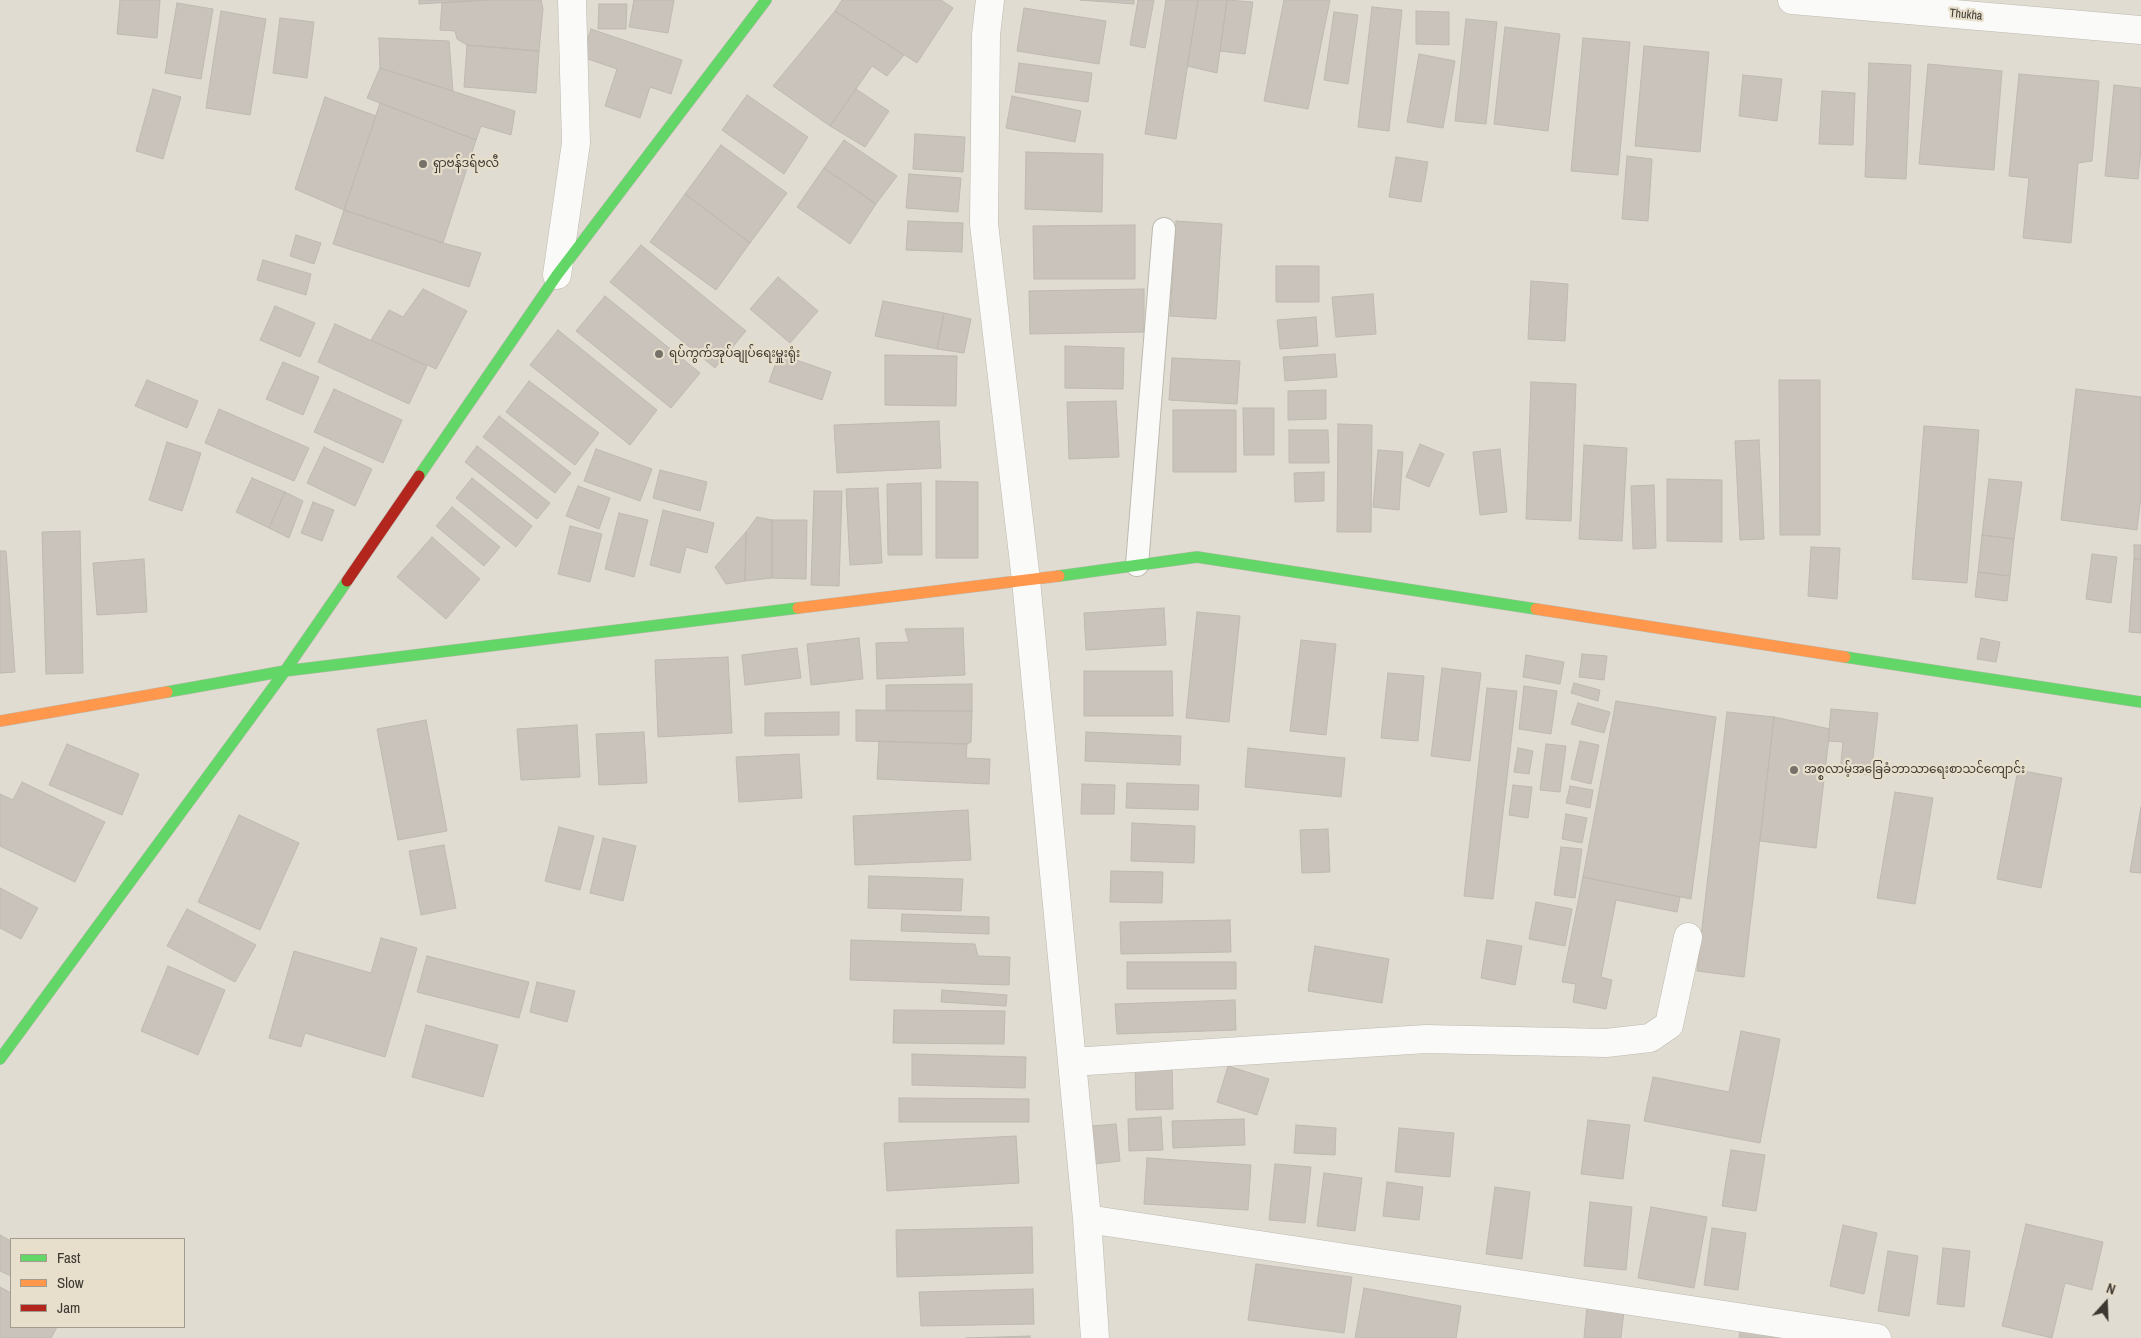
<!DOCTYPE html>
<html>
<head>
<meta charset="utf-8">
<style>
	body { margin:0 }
	#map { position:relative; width:2141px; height:1338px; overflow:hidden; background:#e1dcd1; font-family:"Archivo Narrow",sans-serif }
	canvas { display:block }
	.legend { position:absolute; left:10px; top:1238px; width:175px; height:90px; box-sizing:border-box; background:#e7decb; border:1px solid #a39c8e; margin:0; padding:6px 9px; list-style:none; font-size:15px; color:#3d3932 }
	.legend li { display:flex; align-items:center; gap:10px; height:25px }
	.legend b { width:25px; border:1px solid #a39c8e }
	.north { position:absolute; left:2081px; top:1278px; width:50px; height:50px; -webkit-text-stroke:4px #e7decb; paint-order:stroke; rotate:20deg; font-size:14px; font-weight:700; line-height:20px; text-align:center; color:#3d3932 }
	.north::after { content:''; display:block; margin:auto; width:18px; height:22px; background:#3d3932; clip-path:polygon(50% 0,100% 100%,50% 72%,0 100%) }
</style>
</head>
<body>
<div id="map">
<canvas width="2141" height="1338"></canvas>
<ul class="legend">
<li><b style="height:6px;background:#63d668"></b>Fast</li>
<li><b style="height:6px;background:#ff974d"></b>Slow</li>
<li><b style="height:6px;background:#b3261e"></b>Jam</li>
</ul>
<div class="north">N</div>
</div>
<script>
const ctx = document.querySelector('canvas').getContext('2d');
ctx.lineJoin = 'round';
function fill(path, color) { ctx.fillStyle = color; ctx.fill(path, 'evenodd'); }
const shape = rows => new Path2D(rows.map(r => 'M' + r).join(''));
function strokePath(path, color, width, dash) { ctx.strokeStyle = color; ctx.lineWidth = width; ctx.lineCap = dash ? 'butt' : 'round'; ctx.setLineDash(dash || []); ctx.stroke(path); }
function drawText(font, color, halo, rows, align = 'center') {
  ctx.font = font + ' "Archivo Narrow","Noto Sans Myanmar",sans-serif'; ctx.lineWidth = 4.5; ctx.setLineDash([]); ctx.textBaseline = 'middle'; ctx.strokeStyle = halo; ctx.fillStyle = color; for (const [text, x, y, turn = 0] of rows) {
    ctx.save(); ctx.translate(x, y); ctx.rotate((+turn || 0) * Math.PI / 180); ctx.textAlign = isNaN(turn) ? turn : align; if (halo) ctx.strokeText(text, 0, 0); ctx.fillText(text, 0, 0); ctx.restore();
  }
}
const building = shape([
	[120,0,160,0,157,38,117,34,120,0],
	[419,0,486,0,419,4,419,0],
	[486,0,541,0,543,9,539,51,467,45,457,39,455,31,440,30,442,3,486,0],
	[634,0,674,0,668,33,629,27,634,0],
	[842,0,941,0,953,8,917,63,835,11,842,0],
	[1080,0,1134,0,1134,4,1080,0],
	[1138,0,1154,0,1145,48,1130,45,1138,0],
	[1166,0,1198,0,1176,139,1145,134,1166,0],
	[1198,0,1227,0,1217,73,1187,66,1198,0],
	[1227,0,1253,2,1245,54,1220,51,1227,0],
	[1284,0,1330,0,1308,109,1264,101,1284,0],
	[177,3,213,9,201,79,165,73,177,3],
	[599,4,627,4,626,29,598,29,599,4],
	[1372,7,1402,10,1389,131,1358,127,1372,7],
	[1024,8,1106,21,1099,64,1017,51,1024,8],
	[221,11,266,19,250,115,206,108,221,11],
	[835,11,904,55,887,76,872,66,830,126,773,86,835,11],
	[1416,11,1449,12,1449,45,1416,44,1416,11],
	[1334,12,1358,15,1348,84,1324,80,1334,12],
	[280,18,314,22,307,78,273,73,280,18],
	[1466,19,1497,22,1486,124,1455,121,1466,19],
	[1505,27,1560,34,1548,131,1494,124,1505,27],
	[591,29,682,60,671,94,650,87,640,118,605,106,617,69,582,57,591,29],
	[379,38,449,41,453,91,380,68,379,38],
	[1583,38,1630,42,1618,175,1571,171,1583,38],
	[467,45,539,51,536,93,464,87,467,45],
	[1644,46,1709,52,1700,152,1635,146,1644,46],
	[1419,54,1455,61,1443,128,1407,122,1419,54],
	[1019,63,1092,73,1088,102,1015,92,1019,63],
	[1869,63,1911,65,1906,179,1865,177,1869,63],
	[1928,64,2002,71,1994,170,1919,164,1928,64],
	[380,68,515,111,511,135,481,126,476,140,367,98,380,68],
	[2019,74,2099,81,2092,161,2078,163,2071,243,2023,238,2029,178,2009,176,2019,74],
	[1743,75,1782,79,1777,121,1739,116,1743,75],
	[2114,85,2141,88,2141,149,2138,179,2105,176,2114,85],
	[153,89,181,97,163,159,136,151,153,89],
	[856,89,889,111,865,147,830,126,856,89],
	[1822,91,1855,93,1853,145,1819,144,1822,91],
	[747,95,808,137,784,174,722,130,747,95],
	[1012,96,1081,111,1075,142,1006,128,1012,96],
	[325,97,376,116,344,210,295,189,325,97],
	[380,103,476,140,443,243,344,210,380,103],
	[915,134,965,137,963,172,913,169,915,134],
	[844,140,897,176,876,204,824,168,844,140],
	[721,145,787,193,750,243,685,194,721,145],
	[1026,152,1103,154,1102,212,1025,209,1026,152],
	[1627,156,1652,159,1648,221,1622,219,1627,156],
	[1396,157,1428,162,1421,202,1389,197,1396,157],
	[824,168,876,204,850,244,797,207,824,168],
	[909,174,961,178,958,212,906,208,909,174],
	[685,194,750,243,716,290,650,242,685,194],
	[344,210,443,243,481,253,469,287,333,244,344,210],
	[908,221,963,223,962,252,906,250,908,221],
	[1176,221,1222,224,1216,319,1170,316,1176,221],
	[1135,225,1135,279,1034,279,1033,226,1135,225],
	[296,235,321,243,314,264,290,256,296,235],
	[641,245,746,331,715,368,610,282,641,245],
	[263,260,311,274,306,295,257,280,263,260],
	[1276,266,1319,266,1319,302,1276,302,1276,266],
	[778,277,818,311,790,343,750,309,778,277],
	[1531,281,1568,284,1565,341,1528,339,1531,281],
	[423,289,467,311,436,369,371,340,389,310,403,317,423,289],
	[1144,289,1144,332,1030,334,1029,291,1144,289],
	[1373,294,1376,334,1336,337,1332,297,1373,294],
	[605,296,700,373,671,408,576,331,605,296],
	[883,301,944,313,937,349,875,336,883,301],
	[275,306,315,323,300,357,260,340,275,306],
	[944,313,971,319,964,353,937,349,944,313],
	[1316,317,1318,346,1280,349,1277,320,1316,317],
	[335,324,427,366,409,404,318,362,335,324],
	[558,330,657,410,630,445,530,365,558,330],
	[1065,346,1124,348,1123,389,1065,388,1065,346],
	[779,354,831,372,822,400,769,382,779,354],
	[1335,354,1337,377,1285,381,1283,357,1335,354],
	[885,355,957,356,956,406,885,405,885,355],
	[1172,358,1240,361,1237,404,1169,400,1172,358],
	[283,362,319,377,303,415,266,399,283,362],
	[147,380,198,401,187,428,135,406,147,380],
	[1779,380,1820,380,1820,535,1780,535,1779,380],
	[529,381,599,433,575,465,506,412,529,381],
	[1531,382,1576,384,1571,521,1526,519,1531,382],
	[334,389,402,420,383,463,314,432,334,389],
	[2076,389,2141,397,2141,496,2137,530,2061,520,2076,389],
	[1326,390,1326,419,1288,420,1288,391,1326,390],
	[1116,401,1119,457,1069,459,1067,402,1116,401],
	[1243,408,1274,408,1274,455,1244,455,1243,408],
	[219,409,309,448,294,481,205,443,219,409],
	[1173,410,1236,410,1236,472,1173,472,1173,410],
	[499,416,571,473,555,493,483,437,499,416],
	[939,421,941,468,837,473,834,425,939,421],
	[1338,424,1372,425,1371,532,1337,532,1338,424],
	[1924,426,1979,430,1967,583,1912,579,1924,426],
	[1289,430,1328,430,1329,463,1289,463,1289,430],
	[1759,440,1764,539,1740,540,1735,441,1759,440],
	[167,442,201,453,182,511,149,500,167,442],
	[1420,444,1444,454,1429,487,1406,477,1420,444],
	[1584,445,1627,448,1622,541,1579,539,1584,445],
	[477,446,550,503,537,519,465,462,477,446],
	[324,447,372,469,355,506,307,483,324,447],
	[596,449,652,469,640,501,584,481,596,449],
	[1500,449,1507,512,1480,515,1473,452,1500,449],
	[1378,450,1403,452,1399,510,1373,507,1378,450],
	[660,470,707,482,700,511,653,498,660,470],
	[1324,472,1324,501,1295,502,1294,473,1324,472],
	[252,478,285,492,269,528,236,512,252,478],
	[472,478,532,526,516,547,456,498,472,478],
	[1667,479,1722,480,1722,542,1667,541,1667,479],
	[1989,479,2022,482,2014,539,1982,535,1989,479],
	[936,481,978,482,978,558,936,558,936,481],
	[921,483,922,555,888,555,887,484,921,483],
	[1654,485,1656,548,1633,549,1631,486,1654,485],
	[578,486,610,498,599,529,566,516,578,486],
	[878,488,882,563,850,565,846,489,878,488],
	[814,491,842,491,839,586,811,585,814,491],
	[285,492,303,501,289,538,269,528,285,492],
	[313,502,334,510,322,541,301,533,313,502],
	[452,507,500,547,484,566,436,526,452,507],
	[663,510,714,523,707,553,686,547,680,573,650,565,663,510],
	[619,513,648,520,634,577,605,569,619,513],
	[757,517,772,520,772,578,745,581,746,532,757,517],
	[772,520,807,520,806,579,772,578,772,520],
	[570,526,602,534,590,582,558,574,570,526],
	[80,531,83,673,46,674,42,532,80,531],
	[746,532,745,581,726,584,715,567,746,532],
	[1982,535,2014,539,2010,576,1978,572,1982,535],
	[432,537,480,579,446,619,397,577,432,537],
	[2134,545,2141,545,2141,559,2134,559,2134,545],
	[1811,547,1840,548,1837,599,1808,596,1811,547],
	[0,551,6,551,15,672,0,673,0,551],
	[2092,554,2117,557,2111,603,2086,599,2092,554],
	[144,559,147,612,97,615,93,563,144,559],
	[2134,559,2141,559,2141,633,2129,632,2134,559],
	[1978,572,2010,576,2007,601,1975,597,1978,572],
	[1164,608,1166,645,1086,650,1084,613,1164,608],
	[1197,612,1240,616,1229,722,1186,718,1197,612],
	[963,628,965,675,877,679,876,643,909,642,905,629,963,628],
	[859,638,863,679,811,685,807,644,859,638],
	[1981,638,2000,642,1996,662,1977,659,1981,638],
	[1301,640,1336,644,1326,735,1290,731,1301,640],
	[797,648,801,678,745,685,742,655,797,648],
	[1582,654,1607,656,1604,680,1579,677,1582,654],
	[1526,655,1564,662,1560,684,1523,677,1526,655],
	[728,657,732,733,658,737,655,660,728,657],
	[1442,668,1481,673,1470,761,1431,756,1442,668],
	[1084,671,1172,671,1173,716,1084,716,1084,671],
	[1388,673,1424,676,1418,741,1381,738,1388,673],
	[1574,683,1600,690,1598,701,1571,693,1574,683],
	[972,684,972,711,886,711,886,685,972,684],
	[1524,686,1557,691,1551,734,1519,729,1524,686],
	[1487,688,1517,691,1493,899,1464,896,1487,688],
	[1616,701,1716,717,1691,899,1583,877,1616,701],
	[1578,703,1610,712,1604,733,1571,724,1578,703],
	[1831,709,1878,713,1871,775,1840,772,1843,742,1828,741,1831,709],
	[856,710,972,711,971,742,967,744,856,741,856,710],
	[839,712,839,735,765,736,765,713,839,712],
	[1727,712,1774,717,1744,977,1697,971,1727,712],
	[1774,717,1830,729,1816,848,1760,841,1774,717],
	[426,720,447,831,398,840,377,729,426,720],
	[577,725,580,777,521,780,517,729,577,725],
	[644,732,647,783,599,785,596,734,644,732],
	[1086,732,1181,736,1180,765,1085,761,1086,732],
	[879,741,967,744,966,758,990,759,989,784,877,779,879,741],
	[1580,741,1599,745,1591,784,1571,779,1580,741],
	[67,744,139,774,122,815,49,785,67,744],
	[1546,744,1566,746,1560,792,1540,790,1546,744],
	[1248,748,1345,758,1341,797,1245,787,1248,748],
	[1518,748,1533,751,1529,774,1514,772,1518,748],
	[799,754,802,798,739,802,736,757,799,754],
	[2018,770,2062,778,2041,888,1997,879,2018,770],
	[22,782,105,822,75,882,0,846,0,794,13,800,22,782],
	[1127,783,1199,785,1198,810,1126,808,1127,783],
	[1082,784,1115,785,1114,814,1081,814,1082,784],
	[1513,785,1532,787,1528,818,1509,815,1513,785],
	[1570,786,1593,790,1590,808,1566,803,1570,786],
	[1895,792,1933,798,1915,904,1877,898,1895,792],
	[2141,807,2141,873,2130,872,2141,807],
	[968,810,971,860,855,865,853,816,968,810],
	[1566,814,1587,818,1582,843,1562,839,1566,814],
	[239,815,299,843,260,930,198,902,239,815],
	[1132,823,1195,826,1194,863,1131,861,1132,823],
	[559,827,594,836,580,890,545,881,559,827],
	[1328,829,1330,872,1302,873,1300,830,1328,829],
	[603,838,636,846,623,901,590,893,603,838],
	[444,845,456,908,421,915,409,851,444,845],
	[1561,847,1582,849,1575,898,1554,895,1561,847],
	[1111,871,1163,872,1162,903,1110,902,1111,871],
	[869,876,963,879,961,911,868,908,869,876],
	[1583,877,1680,897,1677,912,1616,900,1601,977,1612,980,1606,1009,1573,1002,1576,984,1562,982,1583,877],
	[0,888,38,908,21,939,0,928,0,888],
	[1536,902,1572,909,1565,946,1529,939,1536,902],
	[187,909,256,945,235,982,167,946,187,909],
	[902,914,989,917,989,934,901,931,902,914],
	[1230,920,1231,952,1121,954,1120,922,1230,920],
	[381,938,417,948,385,1057,305,1033,301,1047,269,1038,294,951,371,973,381,938],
	[851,940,975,944,978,956,1010,957,1009,985,850,980,851,940],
	[1487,940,1522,946,1515,985,1481,978,1487,940],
	[1315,946,1389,959,1382,1003,1308,991,1315,946],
	[427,956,529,982,519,1018,417,992,427,956],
	[1127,962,1236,962,1236,989,1127,989,1127,962],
	[168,966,225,990,198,1055,141,1031,168,966],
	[537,982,575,991,567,1022,530,1012,537,982],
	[942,990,1007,995,1006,1006,941,1002,942,990],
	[1235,1000,1236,1030,1117,1034,1115,1004,1235,1000],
	[894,1010,1005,1011,1004,1044,893,1043,894,1010],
	[426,1025,498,1045,483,1097,412,1077,426,1025],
	[1741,1031,1780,1039,1760,1143,1644,1121,1653,1077,1729,1092,1741,1031],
	[912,1054,1026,1057,1025,1088,912,1085,912,1054],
	[1172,1061,1173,1109,1136,1110,1135,1062,1172,1061],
	[1228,1066,1269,1079,1257,1115,1217,1102,1228,1066],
	[899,1098,1029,1099,1029,1122,899,1122,899,1098],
	[1161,1117,1163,1150,1129,1151,1128,1119,1161,1117],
	[1244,1119,1245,1145,1173,1148,1172,1121,1244,1119],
	[1588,1120,1630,1125,1623,1179,1581,1174,1588,1120],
	[1116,1124,1120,1161,1095,1164,1091,1126,1116,1124],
	[1296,1125,1336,1128,1335,1155,1294,1153,1296,1125],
	[1399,1128,1454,1133,1450,1177,1395,1172,1399,1128],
	[1016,1136,1019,1183,887,1191,884,1143,1016,1136],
	[1731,1150,1765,1155,1756,1211,1722,1206,1731,1150],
	[1147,1158,1251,1165,1248,1210,1144,1204,1147,1158],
	[1275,1164,1311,1167,1305,1223,1269,1220,1275,1164],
	[1324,1173,1362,1178,1355,1231,1317,1226,1324,1173],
	[1387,1182,1423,1187,1419,1220,1383,1216,1387,1182],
	[1495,1187,1530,1192,1522,1259,1486,1254,1495,1187],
	[1590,1202,1632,1207,1626,1270,1584,1266,1590,1202],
	[1651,1207,1707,1217,1694,1288,1638,1278,1651,1207],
	[2026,1224,2103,1242,2092,1290,2065,1283,2052,1338,2002,1326,2026,1224],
	[1843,1225,1877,1233,1864,1294,1830,1286,1843,1225],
	[1032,1227,1033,1273,897,1277,896,1230,1032,1227],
	[1712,1228,1746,1233,1738,1290,1704,1285,1712,1228],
	[0,1235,11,1241,11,1276,0,1271,0,1235],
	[1943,1248,1970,1251,1964,1307,1937,1304,1943,1248],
	[1888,1251,1918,1256,1909,1316,1878,1311,1888,1251],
	[1256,1264,1352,1277,1344,1333,1248,1320,1256,1264],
	[0,1287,11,1293,11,1327,57,1327,51,1338,0,1338,0,1287],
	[1364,1288,1461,1306,1456,1338,1355,1338,1364,1288],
	[1033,1289,1034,1324,921,1326,919,1292,1033,1289],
	[1587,1306,1624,1310,1621,1338,1584,1338,1587,1306],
	[1740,1331,1809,1338,1739,1338,1740,1331],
	[1030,1336,1030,1338,966,1338,1030,1336]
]);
const lane = shape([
	[1137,565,1164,229]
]);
const street = shape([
	[990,0,986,35,984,224,1026,580,1087,1219,1095,1338],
	[1792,0,2141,30],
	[557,275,576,143,572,0],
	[1072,1062,1426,1039,1606,1043,1650,1038,1669,1025,1688,937],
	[1087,1219,1877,1338]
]);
const fast = shape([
	[419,476,557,275,766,0],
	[1059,576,1197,557,1536,609],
	[1845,657,2141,702],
	[167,692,285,671,798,608],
	[0,1059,285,671,347,581]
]);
const slow = shape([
	[798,608,1059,576],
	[1536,609,1845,657],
	[0,721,167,692]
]);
const jam = shape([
	[347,581,419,476]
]);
const markers = [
	[423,164,5,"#76726a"],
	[659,354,5,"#76726a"],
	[1794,770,5,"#76726a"]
];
const streetNames = [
	["Thukha",1966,15,5]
];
const poiNames = [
	["ရှာဗန်ဒရ်ဗလီ",433,164],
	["ရပ်ကွက်အုပ်ချုပ်ရေးမှူးရုံး",669,354],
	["အစ္စလာမ့်အခြေခံဘာသာရေးစာသင်ကျောင်း",1804,770]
];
fill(building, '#c9c3bc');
strokePath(building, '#beb9b1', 1);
strokePath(lane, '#bdb9b0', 24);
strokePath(street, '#bdb9b0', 29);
strokePath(fast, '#bdb9b0', 12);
strokePath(slow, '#bdb9b0', 12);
strokePath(jam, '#bdb9b0', 12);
strokePath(lane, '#fafaf8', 22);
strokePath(street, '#fafaf8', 28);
strokePath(fast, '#63d668', 11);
strokePath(slow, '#ff974d', 11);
strokePath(jam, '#b3261e', 11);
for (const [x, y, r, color] of markers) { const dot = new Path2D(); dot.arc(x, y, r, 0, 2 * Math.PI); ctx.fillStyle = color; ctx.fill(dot); strokePath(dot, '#e7decb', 2); }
drawText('12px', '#3d3932', '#e7decb', streetNames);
drawText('12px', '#3d3932', '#e7decb', poiNames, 'left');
</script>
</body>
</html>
